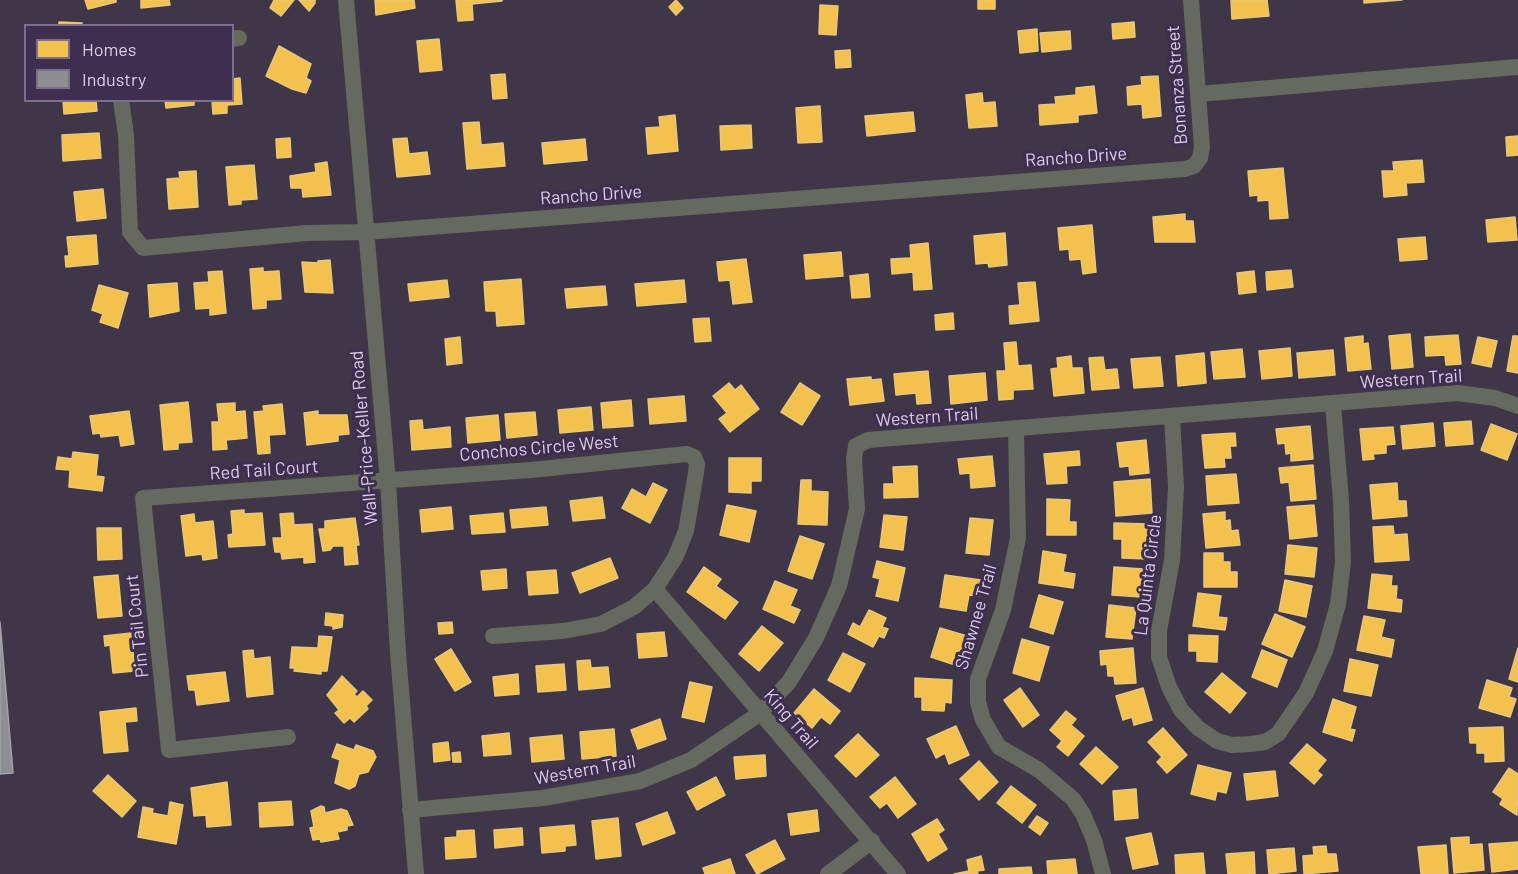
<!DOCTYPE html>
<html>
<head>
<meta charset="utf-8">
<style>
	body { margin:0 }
	#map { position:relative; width:1518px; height:874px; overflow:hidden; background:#3f3648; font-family:Barlow,sans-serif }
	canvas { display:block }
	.legend { position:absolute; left:24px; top:24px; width:210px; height:78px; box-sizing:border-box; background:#3e2e50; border:2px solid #7c6f8c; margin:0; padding:8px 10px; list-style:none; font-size:18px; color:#d9d0e5 }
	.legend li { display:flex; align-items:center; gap:12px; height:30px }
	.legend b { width:30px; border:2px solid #7c6f8c }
</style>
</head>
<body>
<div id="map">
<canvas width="1518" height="874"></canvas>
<ul class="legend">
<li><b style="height:16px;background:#f2c14e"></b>Homes</li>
<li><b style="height:16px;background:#8d8d92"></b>Industry</li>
</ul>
</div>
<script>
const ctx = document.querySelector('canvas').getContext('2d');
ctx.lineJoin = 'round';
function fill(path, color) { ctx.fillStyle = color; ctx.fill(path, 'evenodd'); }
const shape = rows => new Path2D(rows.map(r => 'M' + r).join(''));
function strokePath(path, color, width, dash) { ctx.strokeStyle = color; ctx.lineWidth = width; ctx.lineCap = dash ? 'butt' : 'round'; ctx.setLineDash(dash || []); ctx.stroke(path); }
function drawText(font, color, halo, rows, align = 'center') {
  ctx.font = font + ' Barlow,sans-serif'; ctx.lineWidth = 6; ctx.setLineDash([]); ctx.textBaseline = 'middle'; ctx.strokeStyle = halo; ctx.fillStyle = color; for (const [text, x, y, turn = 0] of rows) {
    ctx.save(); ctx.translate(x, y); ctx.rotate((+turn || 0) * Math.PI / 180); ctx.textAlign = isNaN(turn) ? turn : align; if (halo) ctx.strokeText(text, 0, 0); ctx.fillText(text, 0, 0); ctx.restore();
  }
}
const homes = shape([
	[85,0,116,0,116,2,88,9,85,0],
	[141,0,169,0,170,5,141,8,141,0],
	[274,0,294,0,281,16,270,8,274,0],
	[299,0,315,0,315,3,309,11,299,0],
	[375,0,414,0,415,8,376,15,375,0],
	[456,0,502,0,502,1,472,4,473,20,458,21,456,0],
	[676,0,683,8,676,15,669,7,676,0],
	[978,0,995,0,995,9,978,9,978,0],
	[1231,0,1267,0,1269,16,1232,19,1231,0],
	[1364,0,1402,0,1364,3,1364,0],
	[820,5,838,6,836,35,819,34,820,5],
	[59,22,82,23,82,26,59,26,59,22],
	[1134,22,1135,37,1113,39,1112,24,1134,22],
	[1037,29,1038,51,1020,53,1018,31,1037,29],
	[1070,31,1071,49,1042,52,1040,33,1070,31],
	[439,39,442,70,420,72,417,41,439,39],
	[279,46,311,64,306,78,311,81,306,93,292,89,266,76,279,46],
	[850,50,851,67,836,68,835,51,850,50],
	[505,74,507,98,493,99,491,75,505,74],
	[1158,76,1161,116,1143,118,1142,104,1128,105,1127,87,1142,85,1141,77,1158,76],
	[240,78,242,104,227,105,227,113,213,114,212,100,232,100,232,79,240,78],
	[1094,86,1097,113,1078,115,1078,122,1040,125,1039,105,1056,104,1055,97,1076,95,1076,88,1094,86],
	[982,93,983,103,995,102,997,126,969,128,966,95,982,93],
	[63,100,96,100,97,111,64,114,63,100],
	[165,100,194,100,194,105,166,108,165,100],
	[820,106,822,142,798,143,796,108,820,106],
	[913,112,915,131,867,136,865,116,913,112],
	[675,115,678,151,648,154,646,128,660,127,659,117,675,115],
	[479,122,481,145,503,143,505,166,467,169,463,123,479,122],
	[751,125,752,148,721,150,720,126,751,125],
	[99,133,101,158,63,161,62,135,99,133],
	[1518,136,1518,155,1507,156,1506,137,1518,136],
	[290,138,291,157,277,158,276,139,290,138],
	[407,138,409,154,427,152,430,174,397,177,393,139,407,138],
	[585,139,587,160,544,164,542,143,585,139],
	[1422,160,1424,182,1406,183,1407,195,1384,197,1382,171,1394,171,1393,162,1422,160],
	[327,162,331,195,303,197,302,188,291,188,290,176,316,172,315,164,327,162],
	[254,165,257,199,241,200,241,204,229,205,226,167,254,165],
	[1283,168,1288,218,1270,219,1269,200,1258,201,1258,195,1250,196,1248,171,1283,168],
	[196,171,198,207,169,209,167,179,180,178,179,172,196,171],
	[103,189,106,218,77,221,74,192,103,189],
	[1185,214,1185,221,1193,221,1195,242,1155,242,1153,217,1185,214],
	[1515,217,1517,240,1488,242,1486,220,1515,217],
	[1092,225,1096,272,1083,274,1081,259,1070,260,1069,249,1060,250,1058,228,1092,225],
	[1005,233,1007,265,989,267,988,263,976,264,974,236,1005,233],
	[96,235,98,264,66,267,65,256,69,256,67,237,96,235],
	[1425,237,1427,259,1400,261,1398,239,1425,237],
	[928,243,932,289,914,290,913,272,892,274,891,259,911,258,910,245,928,243],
	[841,252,843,276,806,279,804,255,841,252],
	[746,259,752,302,733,304,730,280,719,281,717,262,746,259],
	[330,260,333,293,305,292,302,262,318,263,318,261,330,260],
	[263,268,263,272,279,271,281,299,266,300,266,308,253,309,250,269,263,268],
	[1291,270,1293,287,1267,290,1266,272,1291,270],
	[222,271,226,313,210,315,210,308,196,309,194,283,209,282,208,272,222,271],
	[1254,271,1256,292,1239,294,1237,273,1254,271],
	[868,274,870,297,852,298,850,276,868,274],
	[521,279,524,324,497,326,496,311,486,311,484,282,521,279],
	[447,280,449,297,410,301,408,284,447,280],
	[684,280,686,302,637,306,635,284,684,280],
	[1035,282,1039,321,1010,324,1009,306,1020,305,1018,283,1035,282],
	[177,283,179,311,150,317,148,285,177,283],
	[99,285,128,293,118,328,100,322,103,314,92,310,99,285],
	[605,286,607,305,567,308,565,289,605,286],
	[953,313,954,329,936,330,935,315,953,313],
	[709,318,711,341,695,342,693,319,709,318],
	[1410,334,1413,367,1392,369,1389,336,1410,334],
	[1458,335,1461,364,1446,365,1445,355,1426,356,1425,337,1458,335],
	[1363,336,1363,344,1368,343,1371,369,1348,371,1345,338,1363,336],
	[1513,336,1518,336,1518,373,1507,371,1513,336],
	[460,337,462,363,447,365,445,339,460,337],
	[1478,337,1497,341,1491,367,1472,363,1478,337],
	[1016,342,1018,366,1031,365,1033,389,1013,390,1013,399,999,400,997,371,1006,371,1004,343,1016,342],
	[1290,348,1292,376,1262,379,1259,351,1290,348],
	[1242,349,1245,377,1214,379,1211,352,1242,349],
	[1333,350,1335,375,1299,378,1297,353,1333,350],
	[1204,353,1206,383,1178,386,1176,356,1204,353],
	[1071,356,1072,368,1082,368,1084,393,1054,396,1051,369,1058,368,1057,358,1071,356],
	[1103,357,1105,370,1117,369,1119,388,1092,390,1089,358,1103,357],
	[1160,357,1163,386,1134,388,1131,359,1160,357],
	[928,371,931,403,917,404,916,393,896,395,894,374,928,371],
	[985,373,987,400,951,404,949,376,985,373],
	[871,377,871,380,881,379,884,401,850,405,847,379,871,377],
	[729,383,735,390,741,385,759,409,730,432,719,419,727,413,713,396,729,383],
	[800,383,820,396,802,425,781,412,800,383],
	[684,396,686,421,650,424,648,399,684,396],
	[631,400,633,426,603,428,601,403,631,400],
	[188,402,192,442,178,443,178,449,164,450,160,405,188,402],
	[235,403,235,412,245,411,247,438,226,440,227,449,213,450,212,422,219,422,217,404,235,403],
	[282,404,285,434,269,435,270,453,258,454,254,412,264,411,263,406,282,404],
	[591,407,593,430,560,433,558,410,591,407],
	[129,411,134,444,121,446,119,435,101,437,100,433,93,434,90,416,129,411],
	[318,411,318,415,347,415,349,434,338,435,338,441,307,445,304,413,318,411],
	[535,412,537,435,507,438,505,414,535,412],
	[498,415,500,440,468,443,466,418,498,415],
	[422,420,423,430,450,427,451,447,412,450,410,421,422,420],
	[1471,421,1473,444,1446,446,1444,423,1471,421],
	[1433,423,1435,446,1403,449,1401,426,1433,423],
	[1491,424,1517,434,1507,460,1481,450,1491,424],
	[1310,426,1313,459,1291,461,1291,453,1286,454,1285,443,1278,444,1276,429,1310,426],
	[1393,427,1395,444,1386,445,1386,453,1373,454,1374,459,1363,460,1360,429,1393,427],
	[1235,433,1236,446,1230,446,1231,458,1224,458,1225,467,1205,468,1202,435,1235,433],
	[1146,440,1149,473,1130,475,1129,466,1120,467,1117,443,1146,440],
	[1079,451,1080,465,1066,466,1067,483,1047,484,1044,454,1079,451],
	[73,452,98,455,96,476,104,477,102,491,69,487,70,470,56,469,58,457,72,459,73,452],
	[992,456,995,486,971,488,970,473,960,474,958,459,992,456],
	[729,458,761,458,761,481,751,481,751,493,729,492,729,458],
	[1313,465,1316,499,1291,501,1289,482,1281,483,1279,468,1313,465],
	[917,466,918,497,884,498,884,484,894,484,893,467,917,466],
	[1236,474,1239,503,1208,505,1206,476,1236,474],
	[1150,479,1152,513,1116,516,1114,482,1150,479],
	[801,480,811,480,811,491,828,492,827,525,798,524,801,480],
	[653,483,667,490,650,523,622,508,632,489,646,497,653,483],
	[1397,483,1398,501,1406,501,1407,516,1373,519,1370,485,1397,483],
	[602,497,605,518,573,521,570,501,602,497],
	[1047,499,1070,500,1069,522,1076,522,1076,535,1047,535,1047,499],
	[727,505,756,511,749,542,720,535,727,505],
	[1314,505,1317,536,1290,539,1287,507,1314,505],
	[451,507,453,529,422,532,420,510,451,507],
	[546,507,548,525,512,528,510,510,546,507],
	[244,510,244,514,262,513,265,545,229,547,228,535,233,534,231,511,244,510],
	[1225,512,1225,521,1230,520,1231,531,1238,530,1240,545,1206,548,1203,514,1225,512],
	[293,513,294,525,312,524,315,562,304,563,304,557,282,559,281,552,275,552,273,538,282,538,280,514,293,513],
	[503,513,505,532,472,534,470,516,503,513],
	[194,514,195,523,213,521,217,558,203,560,202,554,186,556,181,516,194,514],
	[884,515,907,517,903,550,880,547,884,515],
	[355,518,359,545,356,545,358,564,345,565,344,546,333,546,330,550,323,551,319,529,325,529,325,521,355,518],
	[970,518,993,520,989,555,966,553,970,518],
	[1114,523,1149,524,1148,559,1122,558,1122,539,1114,539,1114,523],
	[1393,526,1394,535,1407,534,1409,560,1375,562,1373,527,1393,526],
	[97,528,121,528,122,559,98,560,97,528],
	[800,536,824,544,812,579,788,571,800,536],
	[1288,545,1317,548,1314,577,1285,574,1288,545],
	[1043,551,1066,555,1063,572,1075,574,1073,588,1039,583,1043,551],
	[1204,553,1223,553,1223,562,1230,562,1230,572,1237,572,1237,587,1204,587,1204,553],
	[610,558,618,578,580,593,572,573,610,558],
	[877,561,905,568,898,601,876,596,880,579,873,577,877,561],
	[704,567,721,579,716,586,738,602,725,619,687,592,704,567],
	[1114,567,1143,569,1141,597,1112,595,1114,567],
	[506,569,507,588,483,590,481,571,506,569],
	[556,570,558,593,529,595,527,572,556,570],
	[1372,574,1392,576,1391,586,1397,586,1396,599,1402,600,1401,612,1368,608,1372,574],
	[118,575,122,616,98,618,94,577,118,575],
	[945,575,981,580,979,596,969,595,966,611,940,607,945,575],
	[1285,580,1312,586,1306,617,1279,611,1285,580],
	[775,581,797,590,790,606,800,610,794,623,763,609,775,581],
	[1198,593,1221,596,1218,617,1227,618,1225,630,1193,626,1198,593],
	[1039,595,1063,602,1053,634,1030,627,1039,595],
	[1109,605,1136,608,1132,639,1106,637,1109,605],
	[869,610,886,618,882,627,888,629,884,638,879,636,873,647,848,634,853,623,860,627,869,610],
	[326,613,343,615,342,627,333,629,333,626,325,625,326,613],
	[1275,614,1305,627,1292,657,1262,644,1275,614],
	[1364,616,1385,620,1381,637,1394,640,1391,657,1357,650,1364,616],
	[452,622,453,633,439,634,438,623,452,622],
	[762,626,783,643,759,671,739,654,762,626],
	[940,628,967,636,958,666,931,657,940,628],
	[664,632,667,656,639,658,637,634,664,632],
	[131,633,135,671,113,673,110,645,105,646,104,636,131,633],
	[1189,635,1218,636,1217,662,1197,661,1197,651,1189,651,1189,635],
	[319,636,332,637,327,671,321,671,321,674,294,671,295,668,290,668,292,647,318,648,319,636],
	[1022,639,1049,647,1039,681,1013,673,1022,639],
	[1133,648,1136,683,1115,684,1114,676,1108,676,1107,664,1101,665,1100,651,1133,648],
	[1518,648,1518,682,1509,679,1518,648],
	[451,649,471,682,455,691,435,659,451,649],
	[253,650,254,659,270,657,273,694,247,697,243,651,253,650],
	[1262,650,1287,660,1277,687,1252,677,1262,650],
	[843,653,865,664,850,692,828,680,843,653],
	[1350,659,1378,665,1371,696,1344,691,1350,659],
	[590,660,591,668,608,667,610,687,579,690,577,661,590,660],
	[564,664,566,690,538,692,536,666,564,664],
	[225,672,229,701,197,705,195,690,189,690,187,676,225,672],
	[1222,673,1246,693,1230,713,1205,692,1222,673],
	[518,674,519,694,495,696,493,677,518,674],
	[342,676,357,691,354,694,357,697,363,691,372,700,366,706,368,709,354,722,350,718,344,723,335,713,339,710,327,695,342,676],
	[915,678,952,680,951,703,945,702,944,711,922,710,922,697,915,697,915,678],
	[1487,680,1512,688,1509,697,1516,699,1510,717,1479,708,1487,680],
	[690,682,712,687,704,722,682,717,690,682],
	[1020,688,1039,715,1023,727,1004,700,1020,688],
	[1143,688,1152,720,1134,725,1132,717,1123,720,1116,696,1143,688],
	[814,689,840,711,830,724,821,717,812,728,794,713,814,689],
	[1333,699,1356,707,1350,729,1355,730,1352,741,1323,732,1333,699],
	[136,708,137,721,125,722,128,751,104,753,100,712,136,708],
	[1066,711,1076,719,1071,725,1084,736,1068,756,1057,747,1062,741,1050,730,1066,711],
	[660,719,666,739,638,749,631,730,660,719],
	[956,726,969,755,949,764,945,753,936,758,927,739,956,726],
	[1503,727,1504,761,1485,762,1485,753,1477,753,1477,743,1470,743,1469,728,1503,727],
	[1163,728,1187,755,1167,773,1157,762,1162,757,1148,742,1163,728],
	[614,729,616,756,582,759,580,732,614,729],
	[509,733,511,754,484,756,482,736,509,733],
	[858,734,879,755,856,777,835,756,858,734],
	[562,735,564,759,532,762,530,738,562,735],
	[448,742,450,760,434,762,433,744,448,742],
	[337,744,354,750,356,745,373,751,376,757,368,772,359,774,355,786,349,789,335,783,340,760,332,757,337,744],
	[1307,744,1326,760,1317,771,1322,775,1314,784,1290,763,1307,744],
	[1096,747,1118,767,1102,784,1080,764,1096,747],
	[460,752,461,762,453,762,452,753,460,752],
	[765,755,766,776,736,779,734,757,765,755],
	[979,761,998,782,979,800,960,779,979,761],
	[1198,765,1231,773,1226,793,1217,791,1215,800,1191,794,1198,765],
	[1509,768,1518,774,1517,815,1500,804,1503,799,1493,792,1509,768],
	[1275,771,1278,796,1247,800,1244,774,1275,771],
	[108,775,136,801,122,817,93,791,108,775],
	[716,777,725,795,697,810,687,792,716,777],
	[895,777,916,804,898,818,887,803,880,808,870,797,895,777],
	[227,782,231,825,207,827,206,815,194,816,191,788,227,782],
	[1011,786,1036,805,1022,823,997,803,1011,786],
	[1136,789,1138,818,1115,820,1113,791,1136,789],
	[291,801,293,825,260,827,259,803,291,801],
	[170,802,183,805,176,844,138,837,143,807,153,809,152,813,168,816,170,802],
	[321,806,324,807,325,813,341,809,347,811,353,825,347,826,347,830,337,832,339,839,321,842,320,839,313,840,310,828,314,827,311,811,321,806],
	[817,810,819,831,791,835,788,814,817,810],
	[667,812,675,833,643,845,636,824,667,812],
	[1037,816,1048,823,1040,835,1029,827,1037,816],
	[618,818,621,856,596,859,592,821,618,818],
	[937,819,944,830,938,834,947,849,928,861,912,834,937,819],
	[574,825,576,845,565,846,565,851,542,853,540,828,574,825],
	[522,828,523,845,495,848,494,830,522,828],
	[474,830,476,857,446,859,445,838,457,837,457,831,474,830],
	[1151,833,1158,864,1133,869,1126,838,1151,833],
	[1469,837,1469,845,1482,844,1484,870,1454,873,1451,838,1469,837],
	[775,840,785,859,757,874,746,855,775,840],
	[1518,842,1518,869,1492,872,1489,844,1518,842],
	[1446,845,1448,874,1421,874,1418,847,1446,845],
	[1326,846,1327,854,1336,854,1338,871,1304,874,1303,856,1314,855,1313,847,1326,846],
	[1294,848,1296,871,1269,874,1267,850,1294,848],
	[1254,852,1255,874,1228,874,1226,854,1254,852],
	[1203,853,1205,874,1176,874,1175,855,1203,853],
	[981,856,984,870,977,871,978,874,954,874,969,871,967,860,981,856],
	[730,859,735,874,705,874,703,868,730,859],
	[1075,859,1077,874,1048,874,1047,861,1075,859],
	[1031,867,1032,874,999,874,999,869,1031,867]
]);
const industry = shape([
	[0,622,13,773,0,774,0,622]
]);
const minor = shape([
	[346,0,388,481,398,653,416,874],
	[232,39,239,38],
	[1198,94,1518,67],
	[121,100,126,135,130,232,143,248,307,233,366,232,1185,169,1194,166,1200,158,1202,147,1191,0],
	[1172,417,1176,487,1172,560,1159,631,1159,657,1169,687,1181,710,1198,728,1217,741,1232,745,1251,744,1265,742,1278,734,1306,693,1325,651,1338,604,1343,562,1341,501,1333,405],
	[1016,429,1018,538,1003,610,978,679,978,702,983,720,999,747,1039,770,1073,799,1083,814,1094,840,1103,874],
	[655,589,898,874],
	[288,737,169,750,143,498,531,470,687,454,694,457,697,464,696,473,686,531,675,558,655,589,634,607,601,624,563,631,493,636],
	[410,810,543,798,640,781,691,760,759,714,789,682,816,638,839,586,857,509,854,458,856,446,868,440,1458,393,1495,398,1518,406],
	[828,874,872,841]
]);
const streetNames = [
	["Bonanza Street",1177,85,-94],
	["Rancho Drive",1076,157,-4],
	["Rancho Drive",591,195,-4],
	["Western Trail",1411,379,-4],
	["Western Trail",927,417,-4],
	["Wall-Price-Keller Road",364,438,-95],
	["Conchos Circle West",539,448,-5],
	["Red Tail Court",264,470,-4],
	["La Quinta Circle",1148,575,-83],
	["Shawnee Trail",976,617,-74],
	["Pin Tail Court",137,626,-96],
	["King Trail",791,719,49],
	["Western Trail",585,770,-10]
];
fill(homes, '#f2c14e');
strokePath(homes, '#eac67b', 1.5);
fill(industry, '#8d8d92');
strokePath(industry, '#a4a1ab', 1.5);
strokePath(minor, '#66695d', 16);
drawText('18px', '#d9d0e5', '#3e2e50', streetNames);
</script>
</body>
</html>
